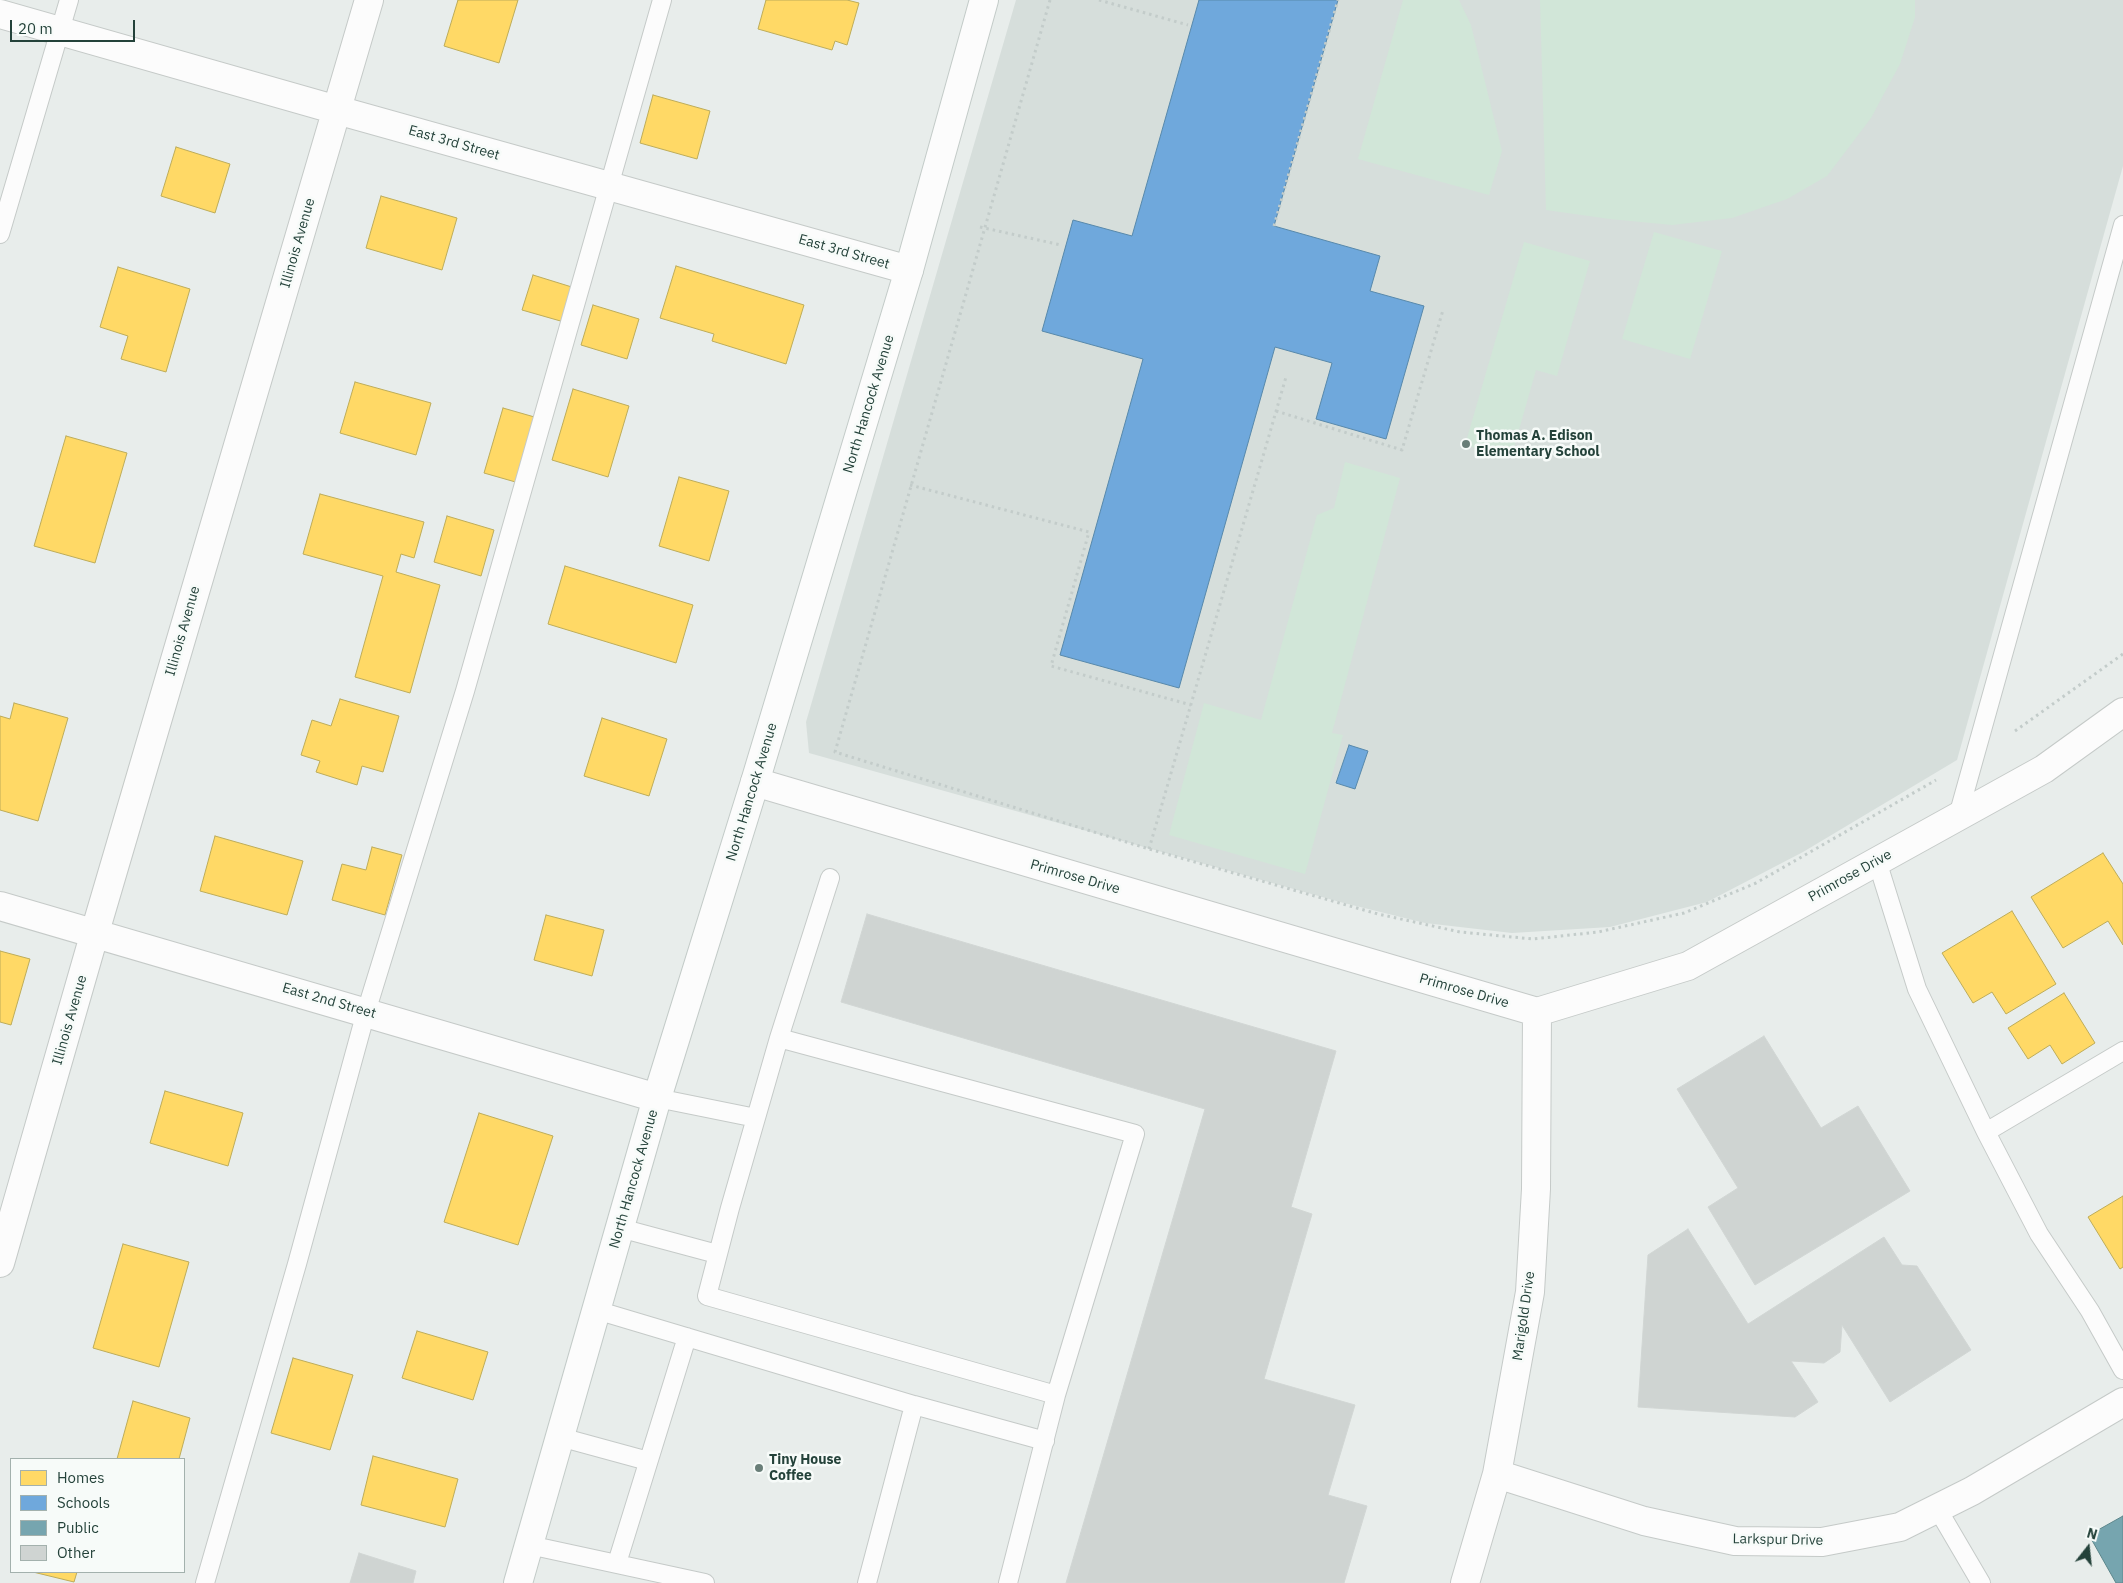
<!DOCTYPE html>
<html>
<head>
<meta charset="utf-8">
<style>
	body { margin:0 }
	#map { position:relative; width:2123px; height:1583px; overflow:hidden; background:#e8edeb; font-family:"IBM Plex Sans",sans-serif }
	canvas { display:block }
	.legend { position:absolute; left:10px; top:1458px; width:175px; height:115px; box-sizing:border-box; background:#f7fbf9; border:1px solid #a3b1ad; margin:0; padding:6px 9px; list-style:none; font-size:15px; color:#24423a }
	.legend li { display:flex; align-items:center; gap:10px; height:25px }
	.legend b { width:25px; border:1px solid #a3b1ad }
	.north { position:absolute; left:2063px; top:1523px; width:50px; height:50px; -webkit-text-stroke:4px #f7fbf9; paint-order:stroke; rotate:16deg; font-size:14px; font-weight:700; line-height:20px; text-align:center; color:#24423a }
	.north::after { content:''; display:block; margin:auto; width:18px; height:22px; background:#24423a; clip-path:polygon(50% 0,100% 100%,50% 72%,0 100%) }
	.scale { position:absolute; left:10px; top:20px; width:125px; height:22px; box-sizing:border-box; border:2px solid #24423a; border-top:0; padding-left:6px; font-size:15px; line-height:18px; white-space:nowrap; color:#24423a; -webkit-text-stroke:4px #f7fbf9; paint-order:stroke }
</style>
</head>
<body>
<div id="map">
<canvas width="2123" height="1583"></canvas>
<ul class="legend">
<li><b style="height:14px;background:#ffd966"></b>Homes</li>
<li><b style="height:14px;background:#6fa8dc"></b>Schools</li>
<li><b style="height:14px;background:#76a5af"></b>Public</li>
<li><b style="height:14px;background:#cfd4d2"></b>Other</li>
</ul>
<div class="north">N</div>
<div class="scale">20 m</div>
</div>
<script>
const ctx = document.querySelector('canvas').getContext('2d');
ctx.lineJoin = 'round';
function fill(path, color) { ctx.fillStyle = color; ctx.fill(path, 'evenodd'); }
const shape = rows => new Path2D(rows.map(r => 'M' + r).join(''));
function strokePath(path, color, width, dash) { ctx.strokeStyle = color; ctx.lineWidth = width; ctx.lineCap = dash ? 'butt' : 'round'; ctx.setLineDash(dash || []); ctx.stroke(path); }
function drawText(font, color, halo, rows, align = 'center') {
  ctx.font = font + ' "IBM Plex Sans",sans-serif'; ctx.lineWidth = 5; ctx.setLineDash([]); ctx.textBaseline = 'middle'; ctx.strokeStyle = halo; ctx.fillStyle = color; for (const [text, x, y, turn = 0] of rows) {
    ctx.save(); ctx.translate(x, y); ctx.rotate((+turn || 0) * Math.PI / 180); ctx.textAlign = isNaN(turn) ? turn : align; if (halo) ctx.strokeText(text, 0, 0); ctx.fillText(text, 0, 0); ctx.restore();
  }
}
const built = shape([
	[1016,0,2123,0,2123,166,1957,760,1803,852,1707,902,1610,927,1512,933,1425,923,1340,902,809,753,806,722]
]);
const green = shape([
	[1403,0,1459,0,1471,25,1502,151,1489,195,1358,159],
	[1540,0,1915,0,1915,17,1900,64,1871,118,1827,176,1787,199,1732,218,1672,225,1610,219,1546,210],
	[1654,232,1722,251,1690,359,1622,339],
	[1524,242,1590,261,1557,376,1536,370,1511,458,1465,445],
	[1345,462,1400,478,1332,733,1343,735,1305,874,1169,835,1204,703,1261,720,1317,515,1334,508]
]);
const homes = shape([
	[458,0,518,0,499,63,444,46,458,0],
	[766,0,847,0,859,3,847,45,835,41,832,50,758,29,766,0],
	[653,95,710,111,697,159,640,143,653,95],
	[176,147,230,164,215,213,161,196,176,147],
	[381,196,457,218,442,270,366,248,381,196],
	[676,266,804,305,786,364,712,341,714,334,660,318,676,266],
	[118,267,190,289,166,372,121,359,128,336,100,327,118,267],
	[533,275,575,288,564,322,522,310,533,275],
	[593,305,639,319,627,359,581,345,593,305],
	[355,382,431,403,416,455,340,433,355,382],
	[573,389,629,406,608,477,552,460,573,389],
	[503,408,538,418,519,483,484,473,503,408],
	[66,436,127,453,95,563,34,546,66,436],
	[679,477,729,491,709,561,659,546,679,477],
	[320,494,424,522,414,558,401,554,396,572,440,585,410,693,355,677,383,576,303,554,320,494],
	[447,516,494,530,481,576,434,562,447,516],
	[565,566,693,605,676,663,548,624,565,566],
	[340,699,399,716,383,772,362,766,357,785,316,772,320,761,301,755,312,720,331,726,340,699],
	[14,703,68,718,38,821,0,810,0,716,10,719,14,703],
	[602,718,667,739,649,796,584,776,602,718],
	[215,836,303,861,287,915,200,891,215,836],
	[372,847,402,855,385,915,332,900,342,864,366,870,372,847],
	[2103,853,2123,884,2123,945,2108,921,2063,948,2031,897,2103,853],
	[2012,911,2056,984,2006,1014,1992,992,1973,1003,1942,953,2012,911],
	[546,915,604,930,592,976,534,960,546,915],
	[0,951,30,959,11,1025,0,1022,0,951],
	[2064,993,2095,1043,2062,1064,2050,1045,2028,1059,2008,1028,2064,993],
	[165,1091,243,1113,228,1166,150,1143,165,1091],
	[479,1113,553,1136,518,1245,444,1222,479,1113],
	[2123,1196,2123,1267,2120,1269,2088,1217,2123,1196],
	[123,1244,189,1262,159,1367,93,1348,123,1244],
	[417,1331,488,1352,473,1400,402,1378,417,1331],
	[293,1358,353,1375,330,1450,271,1433,293,1358],
	[133,1401,190,1418,179,1459,117,1459,133,1401],
	[373,1456,458,1479,445,1527,361,1505,373,1456],
	[33,1572,77,1572,74,1582,33,1572]
]);
const schools = shape([
	[1199,0,1338,0,1274,226,1380,256,1370,291,1424,306,1386,439,1316,419,1332,363,1275,347,1179,688,1060,655,1143,359,1042,331,1073,220,1132,236,1199,0],
	[1349,745,1368,751,1355,789,1336,783,1349,745]
]);
const public = shape([
	[2123,1516,2123,1583,2116,1583,2089,1535,2123,1516]
]);
const building = shape([
	[867,914,1336,1051,1291,1207,1312,1214,1264,1379,1355,1405,1328,1495,1367,1506,1344,1583,1066,1583,1205,1109,841,1002,867,914],
	[1764,1036,1821,1128,1858,1106,1910,1191,1755,1285,1708,1207,1738,1188,1677,1089,1764,1036],
	[1688,1229,1748,1324,1884,1237,1902,1265,1917,1266,1971,1350,1890,1402,1842,1325,1840,1352,1824,1363,1791,1361,1818,1402,1795,1417,1638,1407,1648,1255,1688,1229],
	[359,1553,416,1571,413,1583,350,1583,359,1553]
]);
const path = shape([
	[1050,0,835,752,1149,849,1378,914,1460,932,1533,939,1598,932,1684,913,1756,883,1936,780],
	[1099,0,1188,25],
	[1274,226,1338,0],
	[980,227,1061,245],
	[1276,411,1402,450,1443,310],
	[910,485,1089,532,1051,666,1191,705],
	[2015,731,2123,654],
	[1149,849,1286,377]
]);
const lane = shape([
	[0,234,69,0],
	[1958,816,2123,225],
	[1877,861,1917,989,1986,1132,2039,1234,2090,1311,2123,1370],
	[779,1038,1135,1134,1056,1395,707,1296,730,1208,779,1038,830,878],
	[657,1098,756,1118],
	[1986,1132,2123,1051],
	[620,1228,717,1254],
	[596,1310,914,1405,867,1583],
	[914,1405,1045,1441],
	[560,1437,648,1461],
	[1937,1508,1981,1583],
	[529,1545,705,1583],
	[617,1563,687,1337],
	[205,1583,297,1264,366,1012,465,691,662,0],
	[1008,1583,1056,1395]
]);
const street = shape([
	[0,14,337,110,909,270],
	[755,782,1537,1012,1688,966,2044,769,2123,712],
	[0,906,657,1098],
	[0,1263,95,932,369,0],
	[1497,1474,1644,1521,1735,1541,1822,1542,1900,1527,1972,1491,2123,1402],
	[1465,1583,1497,1474,1530,1292,1536,1189,1537,1012]
]);
const secondary = shape([
	[518,1583,657,1098,755,782,909,270,984,0]
]);
const markers = [
	[1466,444,5,"#697e78"],
	[759,1468,5,"#697e78"]
];
const streetNames = [
	["East 3rd Street",454,143,16],
	["Illinois Avenue",298,243,-74],
	["East 3rd Street",844,252,16],
	["North Hancock Avenue",869,404,-73],
	["Illinois Avenue",183,631,-74],
	["North Hancock Avenue",752,792,-73],
	["Primrose Drive",1850,876,-29],
	["Primrose Drive",1075,877,16],
	["Primrose Drive",1464,991,16],
	["East 2nd Street",329,1001,16],
	["Illinois Avenue",70,1020,-74],
	["North Hancock Avenue",634,1179,-74],
	["Marigold Drive",1524,1316,-82],
	["Larkspur Drive",1778,1540,1]
];
const poiNames = [
	["Thomas A. Edison",1476,436],
	["Elementary School",1476,452],
	["Tiny House",769,1460],
	["Coffee",769,1476]
];
fill(built, '#d6dedb');
fill(green, '#d1e6d8');
fill(homes, '#ffd966');
strokePath(homes, '#bdac59', 1);
fill(schools, '#6fa8dc');
strokePath(schools, '#5889ab', 1);
fill(public, '#76a5af');
strokePath(public, '#5d878c', 1);
fill(building, '#cfd4d2');
strokePath(building, '#d1d6d4', 1);
strokePath(lane, '#c5cac8', 20);
strokePath(street, '#c5cac8', 30);
strokePath(secondary, '#c3cbc8', 30);
strokePath(path, '#c3ccca', 3, [2.5, 4]);
strokePath(lane, '#fcfcfc', 18);
strokePath(street, '#fcfcfc', 28);
strokePath(secondary, '#fcfcfc', 28);
for (const [x, y, r, color] of markers) { const dot = new Path2D(); dot.arc(x, y, r, 0, 2 * Math.PI); ctx.fillStyle = color; ctx.fill(dot); strokePath(dot, '#f7fbf9', 2); }
drawText('14px', '#24423a', '#f7fbf9', streetNames);
drawText('bold 14px', '#24423a', '#f7fbf9', poiNames, 'left');
</script>
</body>
</html>
